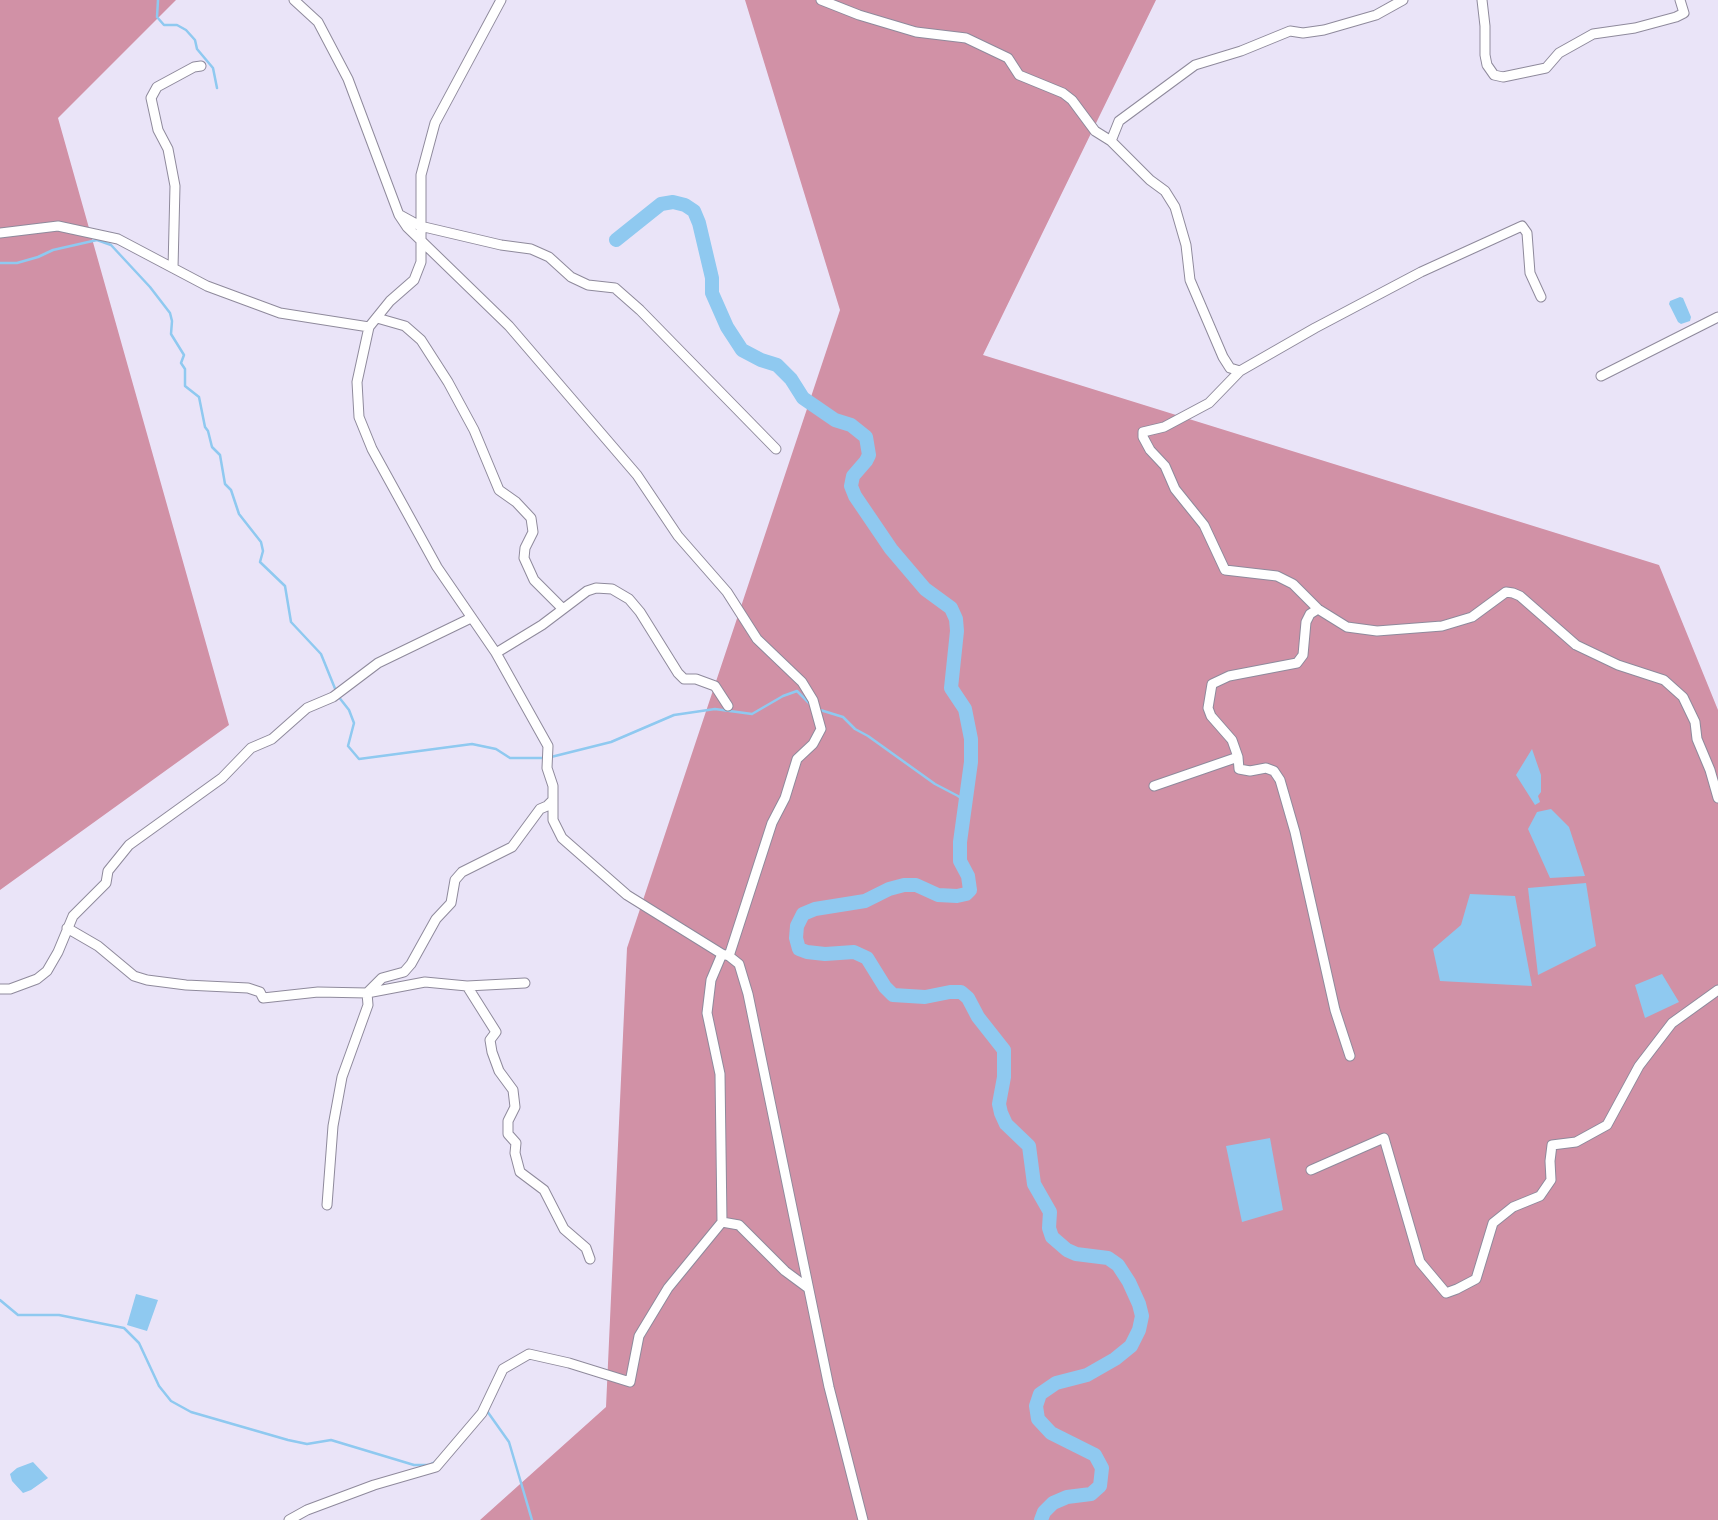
<!DOCTYPE html>
<html>
<head>
<meta charset="utf-8">
<style>
	body { margin:0 }
	canvas { display:block; background:#eae4f8 }
</style>
</head>
<body>
<canvas width="1718" height="1520"></canvas>
<script>
const ctx = document.querySelector('canvas').getContext('2d');
ctx.lineJoin = 'round';
function fill(path, color) { ctx.fillStyle = color; ctx.fill(path, 'evenodd'); }
const shape = rows => new Path2D(rows.map(r => 'M' + r).join(''));
function strokePath(path, color, width, dash) { ctx.strokeStyle = color; ctx.lineWidth = width; ctx.lineCap = dash ? 'butt' : 'round'; ctx.setLineDash(dash || []); ctx.stroke(path); }
const forest = shape([
	[0,0,176,0,58,118,229,725,0,890],
	[745,0,1156,0,983,355,1659,565,1718,710,1718,1520,480,1520,606,1407,627,948,840,310]
]);
const water = shape([
	[1680,297,1683,298,1691,317,1690,321,1681,324,1678,322,1669,304,1670,301],
	[1532,749,1541,775,1541,792,1538,796,1540,802,1535,805,1516,775],
	[1551,809,1569,827,1585,876,1550,878,1528,829,1537,812],
	[1586,883,1596,946,1538,975,1528,888],
	[1470,894,1515,896,1532,986,1440,981,1433,949,1461,925],
	[1662,974,1679,1002,1645,1018,1635,985],
	[1270,1138,1283,1210,1242,1222,1226,1146],
	[136,1294,158,1300,147,1331,127,1325],
	[33,1462,48,1478,31,1490,23,1493,12,1481,10,1474,17,1468]
]);
const stream = shape([
	[158,0,157,17,164,25,177,25,186,30,195,40,197,49,213,68,217,88],
	[0,263,17,263,38,257,53,250,97,240,111,245,150,287,170,313,172,321,171,334,184,355,181,363,185,369,185,386,199,397,205,427,208,431,212,447,220,455,225,484,231,490,239,514,261,542,263,551,260,562,285,586,291,622,321,654,336,691],
	[338,696,349,710,354,723,348,746,359,759,472,744,496,749,510,758,545,758],
	[817,709,843,717,855,729,868,736,935,784,958,796,966,802],
	[551,757,611,742,674,715,715,709,752,714,783,696,797,691,811,705],
	[0,1300,18,1315,59,1315,124,1328,139,1343,159,1386,171,1401,191,1412,288,1440,307,1444,331,1440,414,1465,429,1465,437,1461],
	[487,1411,509,1442,532,1520]
]);
const river = shape([
	[616,240,661,204,673,202,685,205,694,211,699,223,712,278,712,293,727,327,742,350,761,360,777,365,791,379,803,398,835,420,851,425,866,437,869,455,866,461,853,476,851,486,855,496,891,549,925,589,951,608,956,619,957,631,951,688,965,709,971,739,971,762,960,842,960,861,968,876,970,890,966,894,957,896,938,895,916,885,904,885,889,889,865,901,815,909,803,914,797,926,796,938,799,949,807,952,825,954,854,952,867,958,885,987,893,995,925,997,950,992,961,992,968,998,978,1017,1004,1050,1004,1077,999,1104,1001,1113,1006,1124,1029,1146,1034,1184,1050,1212,1049,1228,1052,1237,1067,1250,1076,1254,1108,1258,1118,1265,1129,1282,1139,1304,1142,1316,1139,1330,1131,1346,1115,1359,1087,1375,1056,1383,1040,1394,1036,1406,1038,1419,1051,1433,1095,1455,1102,1468,1100,1486,1091,1494,1067,1497,1053,1503,1044,1512,1041,1520]
]);
const street = shape([
	[294,0,318,22,348,79,399,215,407,227,509,326,637,475,678,536,727,592,757,639,802,682,813,700,821,729,813,744,797,759,785,798,772,823,729,956],
	[501,0,435,123,421,175,421,262,414,280,390,301,369,327,357,382,359,417,372,449,437,567,496,653,548,746,547,768,553,786,553,820,562,838,627,895,722,954,729,956,739,964,748,994,829,1387,863,1520],
	[821,0,859,15,916,32,966,38,1008,58,1019,75,1063,93,1072,100,1095,131,1111,141],
	[1403,0,1376,15,1324,30,1303,33,1290,31,1241,51,1195,65,1119,121,1111,141,1150,180,1165,191,1175,207,1186,245,1190,280,1223,357,1230,368,1240,371,1209,403,1164,427,1143,432,1143,437,1150,450,1165,466,1175,489,1204,525,1225,570,1277,576,1293,584,1318,609,1347,627,1377,631,1442,626,1472,617,1506,592,1513,593,1520,596,1576,645,1618,665,1664,680,1683,697,1695,722,1697,739,1710,770,1718,798],
	[1482,0,1485,26,1485,55,1487,65,1494,75,1503,77,1546,68,1559,53,1593,34,1635,28,1676,17,1684,13,1680,0],
	[400,215,420,226,501,245,531,249,549,257,571,277,588,285,615,288,640,310,776,449],
	[0,233,58,226,118,239,207,286,280,313,369,327],
	[173,268,175,186,168,149,158,130,151,98,157,87,194,67,201,66],
	[377,318,405,326,421,340,448,382,474,430,499,490,516,502,531,518,533,532,525,548,524,558,534,580,563,609],
	[1240,371,1315,328,1421,272,1522,226,1527,233,1530,273,1541,297],
	[1601,376,1718,317],
	[496,653,542,625,587,591,596,588,612,589,629,599,640,612,678,673,684,679,696,679,715,686,728,706],
	[1238,757,1239,769,1250,771,1266,768,1274,771,1280,780,1295,832,1335,1010,1350,1056],
	[1154,786,1238,757,1232,740,1211,716,1208,708,1212,684,1229,676,1297,663,1303,655,1306,622,1310,614,1318,609],
	[67,928,98,946,134,976,147,980,186,985,248,988,260,992,263,998,318,992,367,993,382,978,404,972,411,964,436,919,451,903,455,880,462,872,512,847,540,809,547,806,553,800],
	[722,954,711,980,707,1013,720,1074,722,1222,739,1225,785,1271,808,1288],
	[467,986,496,1032,490,1040,492,1052,499,1071,513,1090,515,1107,508,1121,508,1134,516,1143,515,1153,520,1172,544,1190,564,1229,586,1248,590,1259],
	[0,989,10,989,37,979,47,971,58,952,73,916,106,883,108,871,129,845,222,778,251,748,272,739,307,708,333,697,378,663,471,618],
	[1311,1170,1384,1138,1420,1262,1446,1293,1457,1289,1476,1279,1493,1223,1513,1207,1540,1196,1551,1180,1550,1161,1552,1145,1576,1142,1607,1125,1639,1066,1672,1023,1718,990],
	[327,1205,333,1126,342,1077,368,1005,367,993,425,982,467,986,525,983],
	[289,1520,307,1510,374,1485,436,1467,482,1413,503,1369,529,1354,569,1363,630,1382,639,1336,668,1288,722,1222]
]);
fill(forest, '#d191a6');
fill(water, '#8fc9f0');
strokePath(stream, '#8fc9f0', 2.5);
strokePath(river, '#8fc9f0', 14);
strokePath(street, '#8f8a9c', 11);
strokePath(street, '#fff', 9);
</script>
</body>
</html>
